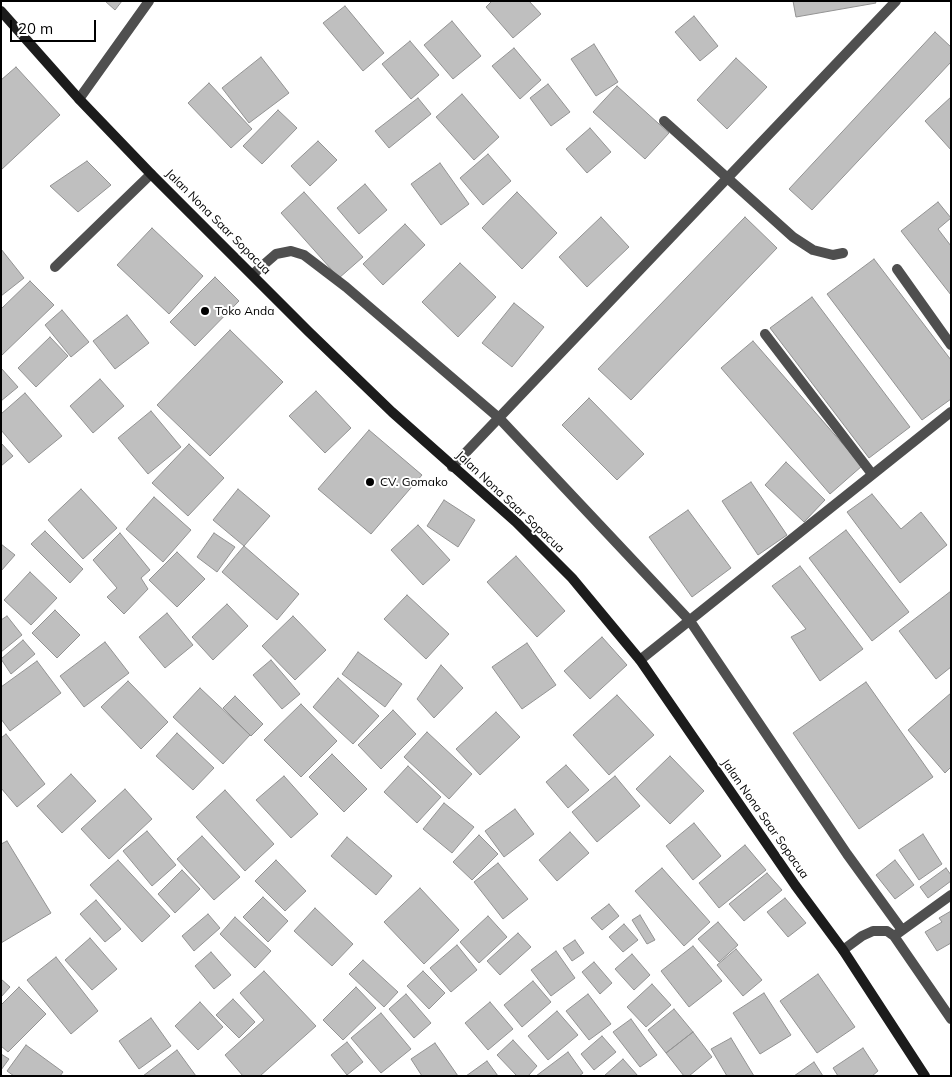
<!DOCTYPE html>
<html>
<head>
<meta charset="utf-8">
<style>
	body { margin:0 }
	#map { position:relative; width:952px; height:1077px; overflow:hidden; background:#fff; font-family:Mulish,sans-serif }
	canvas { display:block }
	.frame { position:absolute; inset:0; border:2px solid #000; pointer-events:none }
	.scale { position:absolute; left:10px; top:20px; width:86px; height:22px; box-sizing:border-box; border:2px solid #000; border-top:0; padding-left:6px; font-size:15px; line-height:18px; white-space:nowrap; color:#000; -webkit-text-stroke:4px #fff; paint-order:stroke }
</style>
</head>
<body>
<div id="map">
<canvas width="952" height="1077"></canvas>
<div class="frame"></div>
<div class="scale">20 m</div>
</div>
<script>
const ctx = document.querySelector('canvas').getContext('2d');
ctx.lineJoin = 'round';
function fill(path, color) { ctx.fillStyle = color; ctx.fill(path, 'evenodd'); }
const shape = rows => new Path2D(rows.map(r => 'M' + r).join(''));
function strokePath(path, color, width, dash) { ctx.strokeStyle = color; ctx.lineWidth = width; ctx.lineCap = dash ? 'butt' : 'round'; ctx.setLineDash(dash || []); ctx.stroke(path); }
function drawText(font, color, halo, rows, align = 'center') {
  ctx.font = font + ' Mulish,sans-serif'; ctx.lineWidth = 4; ctx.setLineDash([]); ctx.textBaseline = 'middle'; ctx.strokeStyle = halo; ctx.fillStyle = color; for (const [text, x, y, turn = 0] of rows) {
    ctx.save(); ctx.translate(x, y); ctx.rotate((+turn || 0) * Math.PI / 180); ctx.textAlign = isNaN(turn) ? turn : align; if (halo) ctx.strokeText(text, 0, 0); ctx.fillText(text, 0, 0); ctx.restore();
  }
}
const building = shape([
	[105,1,122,1,115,10,105,1],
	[492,1,529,1,541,14,513,38,486,7,492,1],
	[793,1,875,1,876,3,796,17,793,1],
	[345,6,384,53,363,71,323,23,345,6],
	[694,16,718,46,700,61,675,32,694,16],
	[452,21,481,56,453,79,424,45,452,21],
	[935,32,951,47,951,62,812,210,789,189,935,32],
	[410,41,439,75,411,99,382,64,410,41],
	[594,44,618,82,596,96,571,59,594,44],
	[514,48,541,80,520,99,492,66,514,48],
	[261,57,289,93,249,123,222,88,261,57],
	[736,58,767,87,727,129,697,100,736,58],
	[16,67,60,115,1,170,1,80,16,67],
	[209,83,252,129,231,148,188,103,209,83],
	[548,84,570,112,551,126,530,98,548,84],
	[617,86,669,133,645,159,593,112,617,86],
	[462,94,499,137,474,160,436,117,462,94],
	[951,97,951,150,925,121,951,97],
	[418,98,431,114,389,148,375,131,418,98],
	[278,110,297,128,262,164,243,146,278,110],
	[590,128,611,152,587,173,566,149,590,128],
	[318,141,337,160,310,186,291,166,318,141],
	[488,154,511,181,483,205,460,178,488,154],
	[87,161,111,185,78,212,50,186,87,161],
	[440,163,469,204,441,225,411,184,440,163],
	[365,184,387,210,359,234,337,208,365,184],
	[304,192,363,257,339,278,281,213,304,192],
	[517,192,557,233,522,269,482,228,517,192],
	[938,202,951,218,938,229,951,246,951,295,901,231,938,202],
	[601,217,629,247,587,287,559,257,601,217],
	[745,217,777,248,631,400,598,369,745,217],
	[405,224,425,245,383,285,363,264,405,224],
	[152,228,203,276,169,314,117,265,152,228],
	[1,249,24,278,1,296,1,249],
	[874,259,951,360,951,399,922,420,827,294,874,259],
	[460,263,496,297,458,337,422,302,460,263],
	[215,277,239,301,195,346,170,322,215,277],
	[30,281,54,305,1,356,1,309,30,281],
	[812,297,910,427,869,458,770,328,812,297],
	[514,303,544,327,512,367,482,343,514,303],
	[62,310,89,342,71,357,45,325,62,310],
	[127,315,149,343,115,369,93,341,127,315],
	[230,330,283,382,210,456,157,405,230,330],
	[50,337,68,356,36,387,18,368,50,337],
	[753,341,862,466,830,494,721,368,753,341],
	[1,368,18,387,1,401,1,368],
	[100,379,124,406,93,433,70,406,100,379],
	[316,391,351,428,325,453,289,416,316,391],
	[25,393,62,436,29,463,1,430,1,414,25,393],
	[589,398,644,454,617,480,562,425,589,398],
	[151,411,181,447,148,474,118,438,151,411],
	[369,430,422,475,371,534,318,489,369,430],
	[1,443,13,456,1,466,1,443],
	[189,444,224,478,188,516,152,483,189,444],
	[786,462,825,500,804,522,765,485,786,462],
	[751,482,787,535,758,555,722,501,751,482],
	[81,489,117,528,83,559,48,520,81,489],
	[238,489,270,516,244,546,213,520,238,489],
	[872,494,901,529,921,512,947,545,900,583,847,512,872,494],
	[154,497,191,530,163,562,126,529,154,497],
	[444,500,475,520,458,547,427,526,444,500],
	[688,510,731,568,692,597,649,537,688,510],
	[418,525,450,560,423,585,391,550,418,525],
	[846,530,909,612,872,641,809,558,846,530],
	[45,531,83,569,70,583,31,544,45,531],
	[120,533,150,570,141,578,148,589,124,614,107,597,117,588,93,560,120,533],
	[214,533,235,547,217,572,197,557,214,533],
	[1,544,15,555,1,571,1,544],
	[244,546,299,594,277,620,222,572,244,546],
	[177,552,205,579,177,607,149,580,177,552],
	[516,556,565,611,537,637,487,582,516,556],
	[800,566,863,649,820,681,791,637,806,629,772,586,800,566],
	[30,572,57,598,31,625,4,600,30,572],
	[951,591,951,667,936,679,899,631,951,591],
	[407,595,449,634,426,659,384,619,407,595],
	[227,604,248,626,213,660,192,637,227,604],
	[55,610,80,635,57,658,32,633,55,610],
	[167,613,193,645,165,668,139,637,167,613],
	[7,616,22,635,1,652,1,620,7,616],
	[293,616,326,650,295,680,262,646,293,616],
	[602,637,627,665,590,699,564,671,602,637],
	[23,640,35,654,11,674,1,659,23,640],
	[105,642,129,673,84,707,60,676,105,642],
	[527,643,556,685,522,709,492,667,527,643],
	[358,652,402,684,385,707,342,674,358,652],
	[271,660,300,694,282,709,253,675,271,660],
	[37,661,61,693,10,731,1,719,1,687,37,661],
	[441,665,463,688,434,718,417,699,441,665],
	[338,678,379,716,353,744,313,707,338,678],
	[128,681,168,722,141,749,101,707,128,681],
	[866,682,933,777,859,829,793,733,866,682],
	[200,688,250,735,223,764,173,717,200,688],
	[951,693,951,767,945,773,908,730,951,693],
	[617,695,654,735,609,775,573,735,617,695],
	[235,696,263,724,251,736,223,708,235,696],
	[301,704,337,741,301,777,264,740,301,704],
	[393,710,416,734,381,769,358,745,393,710],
	[496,712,520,737,480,775,456,749,496,712],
	[427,732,472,774,449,799,404,757,427,732],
	[177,733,214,768,193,790,156,756,177,733],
	[6,734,45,784,17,807,1,788,1,738,6,734],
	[332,754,367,789,344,812,309,777,332,754],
	[670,756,704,791,670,824,636,789,670,756],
	[566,765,589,790,568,808,546,782,566,765],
	[408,766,441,797,417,823,384,792,408,766],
	[71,774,96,801,62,833,37,806,71,774],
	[284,776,318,814,291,838,256,800,284,776],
	[615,776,640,806,597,842,572,812,615,776],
	[125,789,152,819,109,859,81,829,125,789],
	[225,790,274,844,245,871,196,817,225,790],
	[444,803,474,827,452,853,423,829,444,803],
	[515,809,534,834,504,857,485,831,515,809],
	[694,823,721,856,693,880,666,846,694,823],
	[147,831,176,865,152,886,123,851,147,831],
	[570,832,589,853,557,881,539,860,570,832],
	[923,834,942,864,919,880,899,850,923,834],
	[479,835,498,854,472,880,453,862,479,835],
	[202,836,240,877,214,900,177,859,202,836],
	[347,837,392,876,376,895,331,856,347,837],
	[7,841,51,913,1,943,1,844,7,841],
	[745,845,766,870,719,908,699,883,745,845],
	[118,860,170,916,142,942,90,885,118,860],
	[276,860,306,891,285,911,255,881,276,860],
	[895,860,914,885,895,899,876,875,895,860],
	[498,863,528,899,503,919,474,882,498,863],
	[662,868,710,922,684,946,635,891,662,868],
	[946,868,951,875,951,881,928,898,920,887,946,868],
	[182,870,200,889,175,913,158,894,182,870],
	[767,873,782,890,744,921,729,904,767,873],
	[420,888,459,930,424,964,384,922,420,888],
	[263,897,288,921,268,942,243,917,263,897],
	[785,898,806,923,788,937,767,912,785,898],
	[96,900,121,929,105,942,80,914,96,900],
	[609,904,619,916,602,930,591,918,609,904],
	[315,908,353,944,332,966,294,931,315,908],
	[951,911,951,943,937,951,925,932,942,922,939,918,951,911],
	[208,914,220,928,194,951,182,936,208,914],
	[640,915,655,940,647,944,632,920,640,915],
	[488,916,507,937,479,963,460,942,488,916],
	[235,917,271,951,255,968,220,934,235,917],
	[718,922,738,945,719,962,698,939,718,922],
	[624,924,638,940,623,952,609,937,624,924],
	[518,933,531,947,500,975,487,961,518,933],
	[90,938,117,969,92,990,65,960,90,938],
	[575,940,584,953,572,961,563,948,575,940],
	[457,945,477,970,451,992,430,968,457,945],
	[693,946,722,981,689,1007,661,971,693,946],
	[736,949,762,980,743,996,717,965,736,949],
	[556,951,575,978,551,996,531,970,556,951],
	[211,952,231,975,214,989,195,966,211,952],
	[632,954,650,975,634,990,615,969,632,954],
	[56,957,98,1011,71,1034,27,980,56,957],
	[363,960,398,992,384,1007,349,974,363,960],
	[594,962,612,983,600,994,582,972,594,962],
	[264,971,316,1026,260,1076,243,1076,225,1055,264,1020,240,993,264,971],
	[423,971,445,993,429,1009,407,986,423,971],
	[818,974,855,1027,817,1053,780,1001,818,974],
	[1,979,10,987,1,997,1,979],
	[533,981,551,1002,522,1027,504,1005,533,981],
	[652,984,671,1005,646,1027,627,1007,652,984],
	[19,987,46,1014,8,1052,1,1046,1,1005,19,987],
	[356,987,376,1008,343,1040,323,1020,356,987],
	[764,993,791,1035,760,1054,733,1013,764,993],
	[406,994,431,1023,414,1038,389,1009,406,994],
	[588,994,611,1024,589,1040,566,1011,588,994],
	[233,999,255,1022,239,1038,216,1015,233,999],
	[200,1002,223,1027,198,1050,175,1026,200,1002],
	[490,1002,513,1029,488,1050,465,1023,490,1002],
	[674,1009,693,1032,666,1053,648,1030,674,1009],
	[557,1011,578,1035,548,1060,528,1036,557,1011],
	[381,1013,411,1049,381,1073,351,1038,381,1013],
	[151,1018,171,1046,139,1069,119,1041,151,1018],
	[631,1019,657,1055,640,1067,613,1032,631,1019],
	[693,1032,712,1057,689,1076,684,1076,666,1053,693,1032],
	[602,1036,616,1052,594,1070,581,1054,602,1036],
	[731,1038,754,1076,727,1076,711,1049,731,1038],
	[513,1040,537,1066,528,1076,517,1076,497,1055,513,1040],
	[347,1042,363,1062,347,1075,331,1055,347,1042],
	[435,1043,458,1076,422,1076,411,1059,435,1043],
	[26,1045,63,1072,60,1076,14,1076,7,1071,26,1045],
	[863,1048,878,1071,872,1076,838,1076,833,1068,863,1048],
	[177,1050,196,1076,143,1076,177,1050],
	[568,1052,583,1073,579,1076,536,1076,568,1052],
	[1,1054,9,1059,1,1070,1,1054],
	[623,1059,638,1076,604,1076,623,1059],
	[487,1061,498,1076,466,1076,487,1061],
	[814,1062,823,1076,794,1076,814,1062]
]);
const lane = shape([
	[79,99,149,1],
	[765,334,872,474]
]);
const street = shape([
	[664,121,793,237,813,250,833,255,843,253],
	[55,267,151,174],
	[897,269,951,345],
	[253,274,276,254,291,251,304,255,346,287,499,418,690,621,847,854,902,930],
	[452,467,896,1],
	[640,660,951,412],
	[897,934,951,895],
	[843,950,862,936,873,931,887,931,894,936,951,1019]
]);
const secondary = shape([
	[1,11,79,99,151,174,309,332,392,412,516,522,572,578,640,660,795,885,843,950,925,1076]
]);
const markers = [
	[205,311,5,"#000"],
	[370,482,5,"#000"]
];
const streetNames = [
	["Jalan Nona Saar Sopacua",218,222,45],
	["Jalan Nona Saar Sopacua",510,502,43],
	["Jalan Nona Saar Sopacua",765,819,55]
];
const poiNames = [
	["Toko Anda",215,311],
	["CV. Gomako",380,482]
];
fill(building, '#bfbfbf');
strokePath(building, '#939393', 1);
strokePath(lane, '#4f4f4f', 10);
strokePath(street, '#4f4f4f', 10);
strokePath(secondary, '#1c1c1c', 10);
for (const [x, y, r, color] of markers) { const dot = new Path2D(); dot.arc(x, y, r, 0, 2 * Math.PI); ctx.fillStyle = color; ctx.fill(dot); strokePath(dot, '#fff', 2); }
drawText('12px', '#000', '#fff', streetNames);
drawText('12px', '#000', '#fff', poiNames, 'left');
</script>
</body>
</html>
